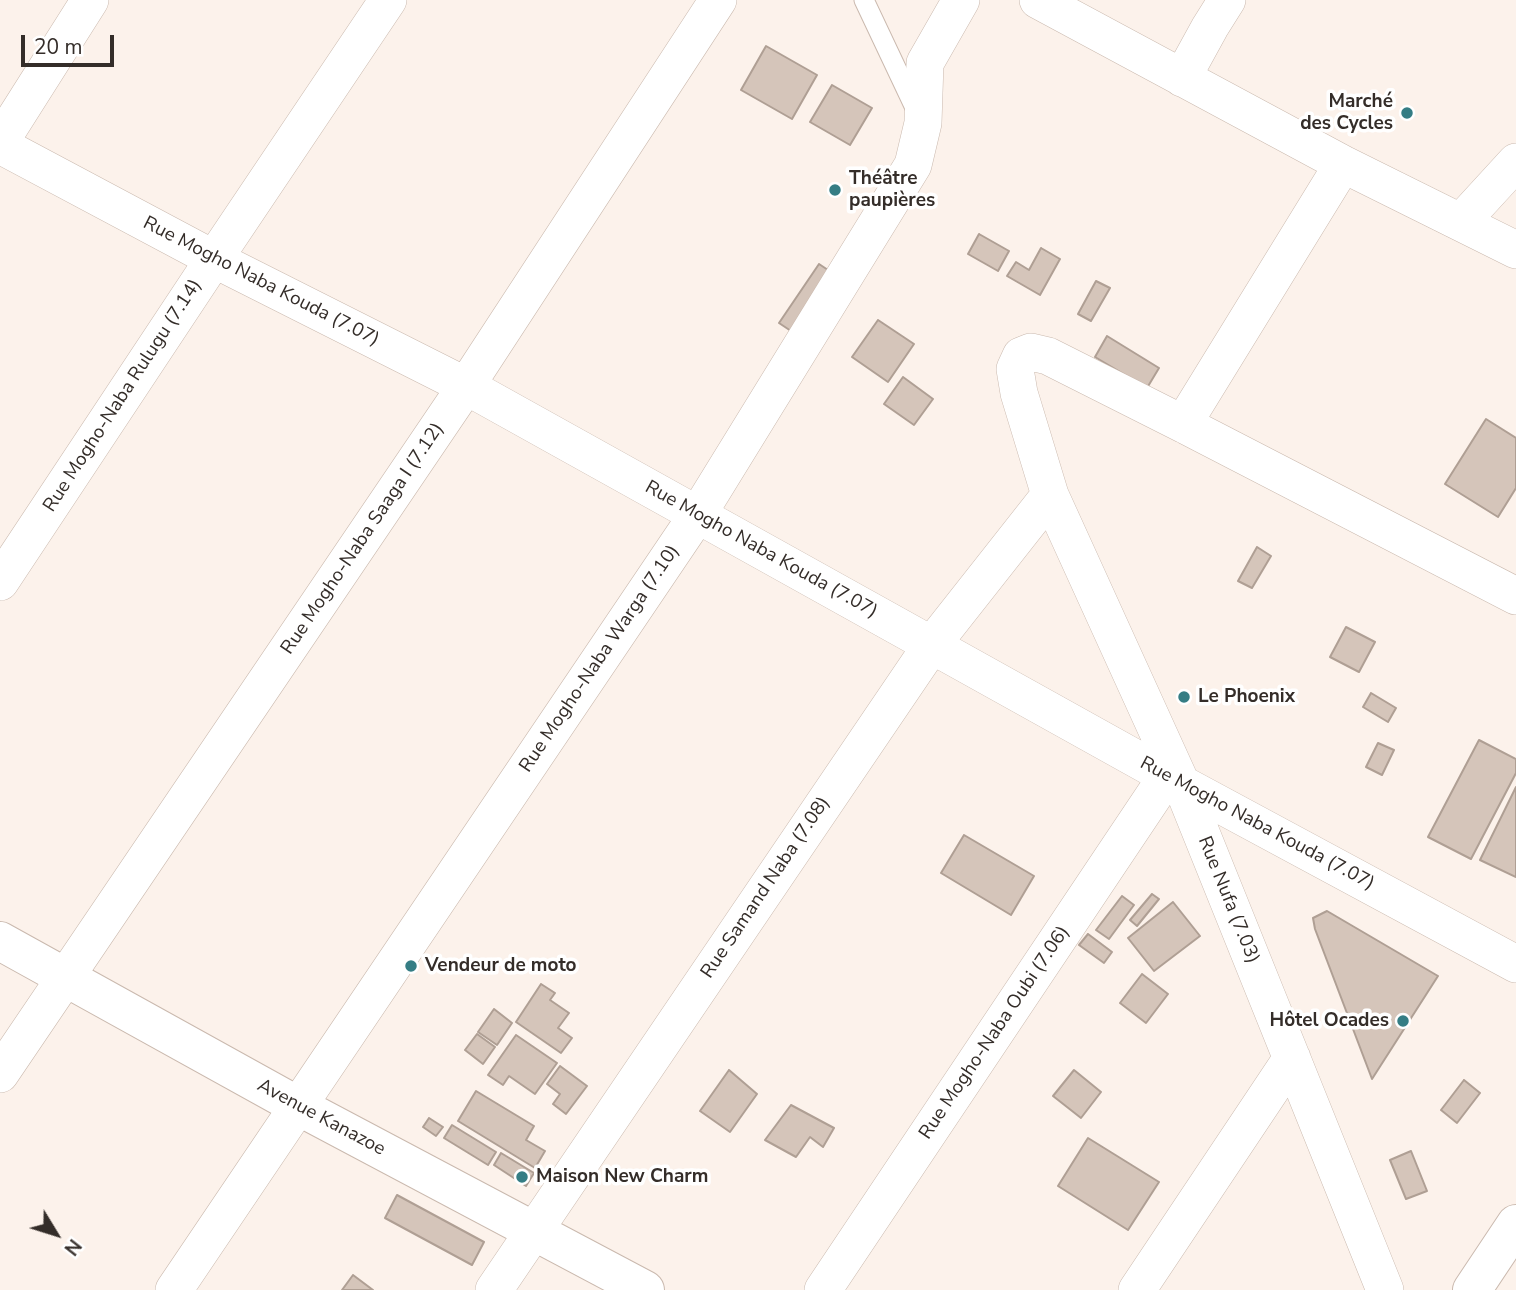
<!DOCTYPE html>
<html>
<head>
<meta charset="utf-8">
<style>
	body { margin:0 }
	#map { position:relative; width:1516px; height:1290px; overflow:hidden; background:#fcf2eb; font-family:"Nunito Sans",sans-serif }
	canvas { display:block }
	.north { position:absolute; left:21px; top:1199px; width:70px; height:70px; -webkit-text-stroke:5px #fff; paint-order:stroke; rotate:128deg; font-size:19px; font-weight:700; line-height:28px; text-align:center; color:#342d29 }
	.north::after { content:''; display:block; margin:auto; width:24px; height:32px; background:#342d29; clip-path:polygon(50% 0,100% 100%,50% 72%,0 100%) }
	.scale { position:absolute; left:21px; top:35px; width:93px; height:32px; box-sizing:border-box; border:4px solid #342d29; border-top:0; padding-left:9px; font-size:21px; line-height:24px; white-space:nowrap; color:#342d29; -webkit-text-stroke:5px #fff; paint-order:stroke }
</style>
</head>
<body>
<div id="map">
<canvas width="1516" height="1290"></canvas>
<div class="north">N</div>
<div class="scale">20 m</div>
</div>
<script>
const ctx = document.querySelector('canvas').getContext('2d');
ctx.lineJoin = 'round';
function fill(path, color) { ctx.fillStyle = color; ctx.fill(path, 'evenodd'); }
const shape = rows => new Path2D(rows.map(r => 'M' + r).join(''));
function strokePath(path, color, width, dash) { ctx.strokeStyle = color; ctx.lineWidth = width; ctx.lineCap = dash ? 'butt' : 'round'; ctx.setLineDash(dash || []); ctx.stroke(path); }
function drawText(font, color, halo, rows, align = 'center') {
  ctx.font = font + ' "Nunito Sans",sans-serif'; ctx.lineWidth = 7; ctx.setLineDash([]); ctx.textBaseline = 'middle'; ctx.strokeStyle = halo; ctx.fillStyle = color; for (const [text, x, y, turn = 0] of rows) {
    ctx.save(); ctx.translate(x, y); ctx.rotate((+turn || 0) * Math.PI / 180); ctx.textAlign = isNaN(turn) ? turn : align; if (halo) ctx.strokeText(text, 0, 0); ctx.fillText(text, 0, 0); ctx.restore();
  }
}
const building = shape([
	[766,46,817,75,792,119,741,90,766,46],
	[832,85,872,108,850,145,810,122,832,85],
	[979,234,1009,251,998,271,968,254,979,234],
	[1041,248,1060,259,1040,295,1007,276,1016,262,1029,270,1041,248],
	[819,264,834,274,794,333,779,323,819,264],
	[1096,281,1110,288,1091,321,1078,314,1096,281],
	[878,320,914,344,888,382,852,357,878,320],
	[1107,336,1159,368,1147,388,1095,357,1107,336],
	[903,377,933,399,914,425,884,404,903,377],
	[1486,419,1516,438,1516,488,1498,517,1445,484,1486,419],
	[1257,547,1271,556,1252,588,1238,581,1257,547],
	[1346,627,1375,642,1359,672,1330,657,1346,627],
	[1371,693,1396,708,1388,722,1363,707,1371,693],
	[1479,740,1516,759,1516,773,1471,859,1428,837,1479,740],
	[1378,743,1394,750,1382,775,1366,767,1378,743],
	[1516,787,1516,877,1480,860,1516,787],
	[964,835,1034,876,1011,915,941,873,964,835],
	[1152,894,1159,899,1137,926,1130,920,1152,894],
	[1122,896,1134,905,1109,939,1096,930,1122,896],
	[1173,902,1200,936,1154,971,1128,938,1173,902],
	[1327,911,1438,976,1372,1079,1315,929,1313,918,1327,911],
	[1088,934,1112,952,1104,963,1079,945,1088,934],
	[1142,974,1168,994,1146,1023,1120,1003,1142,974],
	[541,984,555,993,550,1000,569,1013,558,1028,572,1038,561,1053,516,1022,541,984],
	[494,1009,512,1023,497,1045,478,1032,494,1009],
	[477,1034,495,1047,483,1064,465,1050,477,1034],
	[516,1035,557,1063,535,1094,509,1076,503,1085,488,1075,516,1035],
	[560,1066,587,1086,566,1114,553,1104,560,1094,547,1084,560,1066],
	[729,1070,757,1094,730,1132,700,1111,729,1070],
	[1074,1070,1101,1092,1081,1118,1053,1096,1074,1070],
	[1464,1080,1480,1093,1457,1123,1441,1110,1464,1080],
	[476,1091,534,1126,526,1140,545,1151,535,1168,458,1121,476,1091],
	[791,1105,834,1128,823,1147,810,1137,796,1157,765,1140,791,1105],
	[429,1118,443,1127,436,1136,423,1127,429,1118],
	[452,1125,496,1152,488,1165,444,1138,452,1125],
	[1088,1138,1159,1182,1128,1230,1058,1186,1088,1138],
	[1411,1151,1427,1191,1406,1199,1390,1160,1411,1151],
	[501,1153,534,1173,526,1186,494,1165,501,1153],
	[397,1195,484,1242,472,1265,385,1218,397,1195],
	[353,1275,373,1290,342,1290,353,1275]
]);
const lane = shape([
	[864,0,916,110]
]);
const street = shape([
	[1038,0,1343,164,1516,250],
	[1182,78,1210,27,1227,0],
	[0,142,90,0],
	[0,145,214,259,466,386,1167,776,1516,964],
	[1461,222,1516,162],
	[1183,424,1343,164],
	[0,582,214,259,388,0],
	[0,1074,466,386,718,0],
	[174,1290,698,514,913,165,923,123,925,63,961,0],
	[494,1290,931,646,1050,495],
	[823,1290,1167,776],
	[1137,1290,1292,1058],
	[1385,1290,1181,783,1050,495,1019,393,1015,369,1021,356,1031,352,1048,356,1183,424,1516,596]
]);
const secondary = shape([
	[0,941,298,1106,645,1290],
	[1472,1290,1516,1224]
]);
const markers = [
	[1407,113,7,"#357d84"],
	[835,190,7,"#357d84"],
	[1184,697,7,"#357d84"],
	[411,966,7,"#357d84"],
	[1403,1021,7,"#357d84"],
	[522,1177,7,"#357d84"]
];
const poiNames = [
	["Marché",1393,102,"right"],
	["des Cycles",1393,124,"right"],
	["Théâtre",849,179],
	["paupières",849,201],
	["Le Phoenix",1198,697],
	["Vendeur de moto",425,966],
	["Hôtel Ocades",1389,1021,"right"],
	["Maison New Charm",536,1177]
];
const streetNames = [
	["Rue Mogho Naba Kouda (7.07)",261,282,27],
	["Rue Mogho-Naba Rulugu (7.14)",123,396,-57],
	["Rue Mogho-Naba Saaga I (7.12)",363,539,-56],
	["Rue Mogho Naba Kouda (7.07)",761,550,29],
	["Rue Mogho-Naba Warga (7.10)",600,659,-56],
	["Rue Mogho Naba Kouda (7.07)",1257,824,28],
	["Rue Samand Naba (7.08)",766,888,-56],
	["Rue Nufa (7.03)",1228,900,68],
	["Rue Mogho-Naba Oubi (7.06)",995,1033,-56],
	["Avenue Kanazoe",321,1118,28]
];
fill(building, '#d5c5ba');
strokePath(building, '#af9f94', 2);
strokePath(lane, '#cab9ae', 21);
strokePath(street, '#cab9ae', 38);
strokePath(secondary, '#cab9ae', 40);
strokePath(lane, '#fff', 19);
strokePath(street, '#fff', 37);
strokePath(secondary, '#fff', 38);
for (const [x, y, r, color] of markers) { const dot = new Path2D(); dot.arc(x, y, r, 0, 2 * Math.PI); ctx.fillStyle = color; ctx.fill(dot); strokePath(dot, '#fff', 2.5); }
drawText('bold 19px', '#342d29', '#fff', poiNames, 'left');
drawText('19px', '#342d29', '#fff', streetNames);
</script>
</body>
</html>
